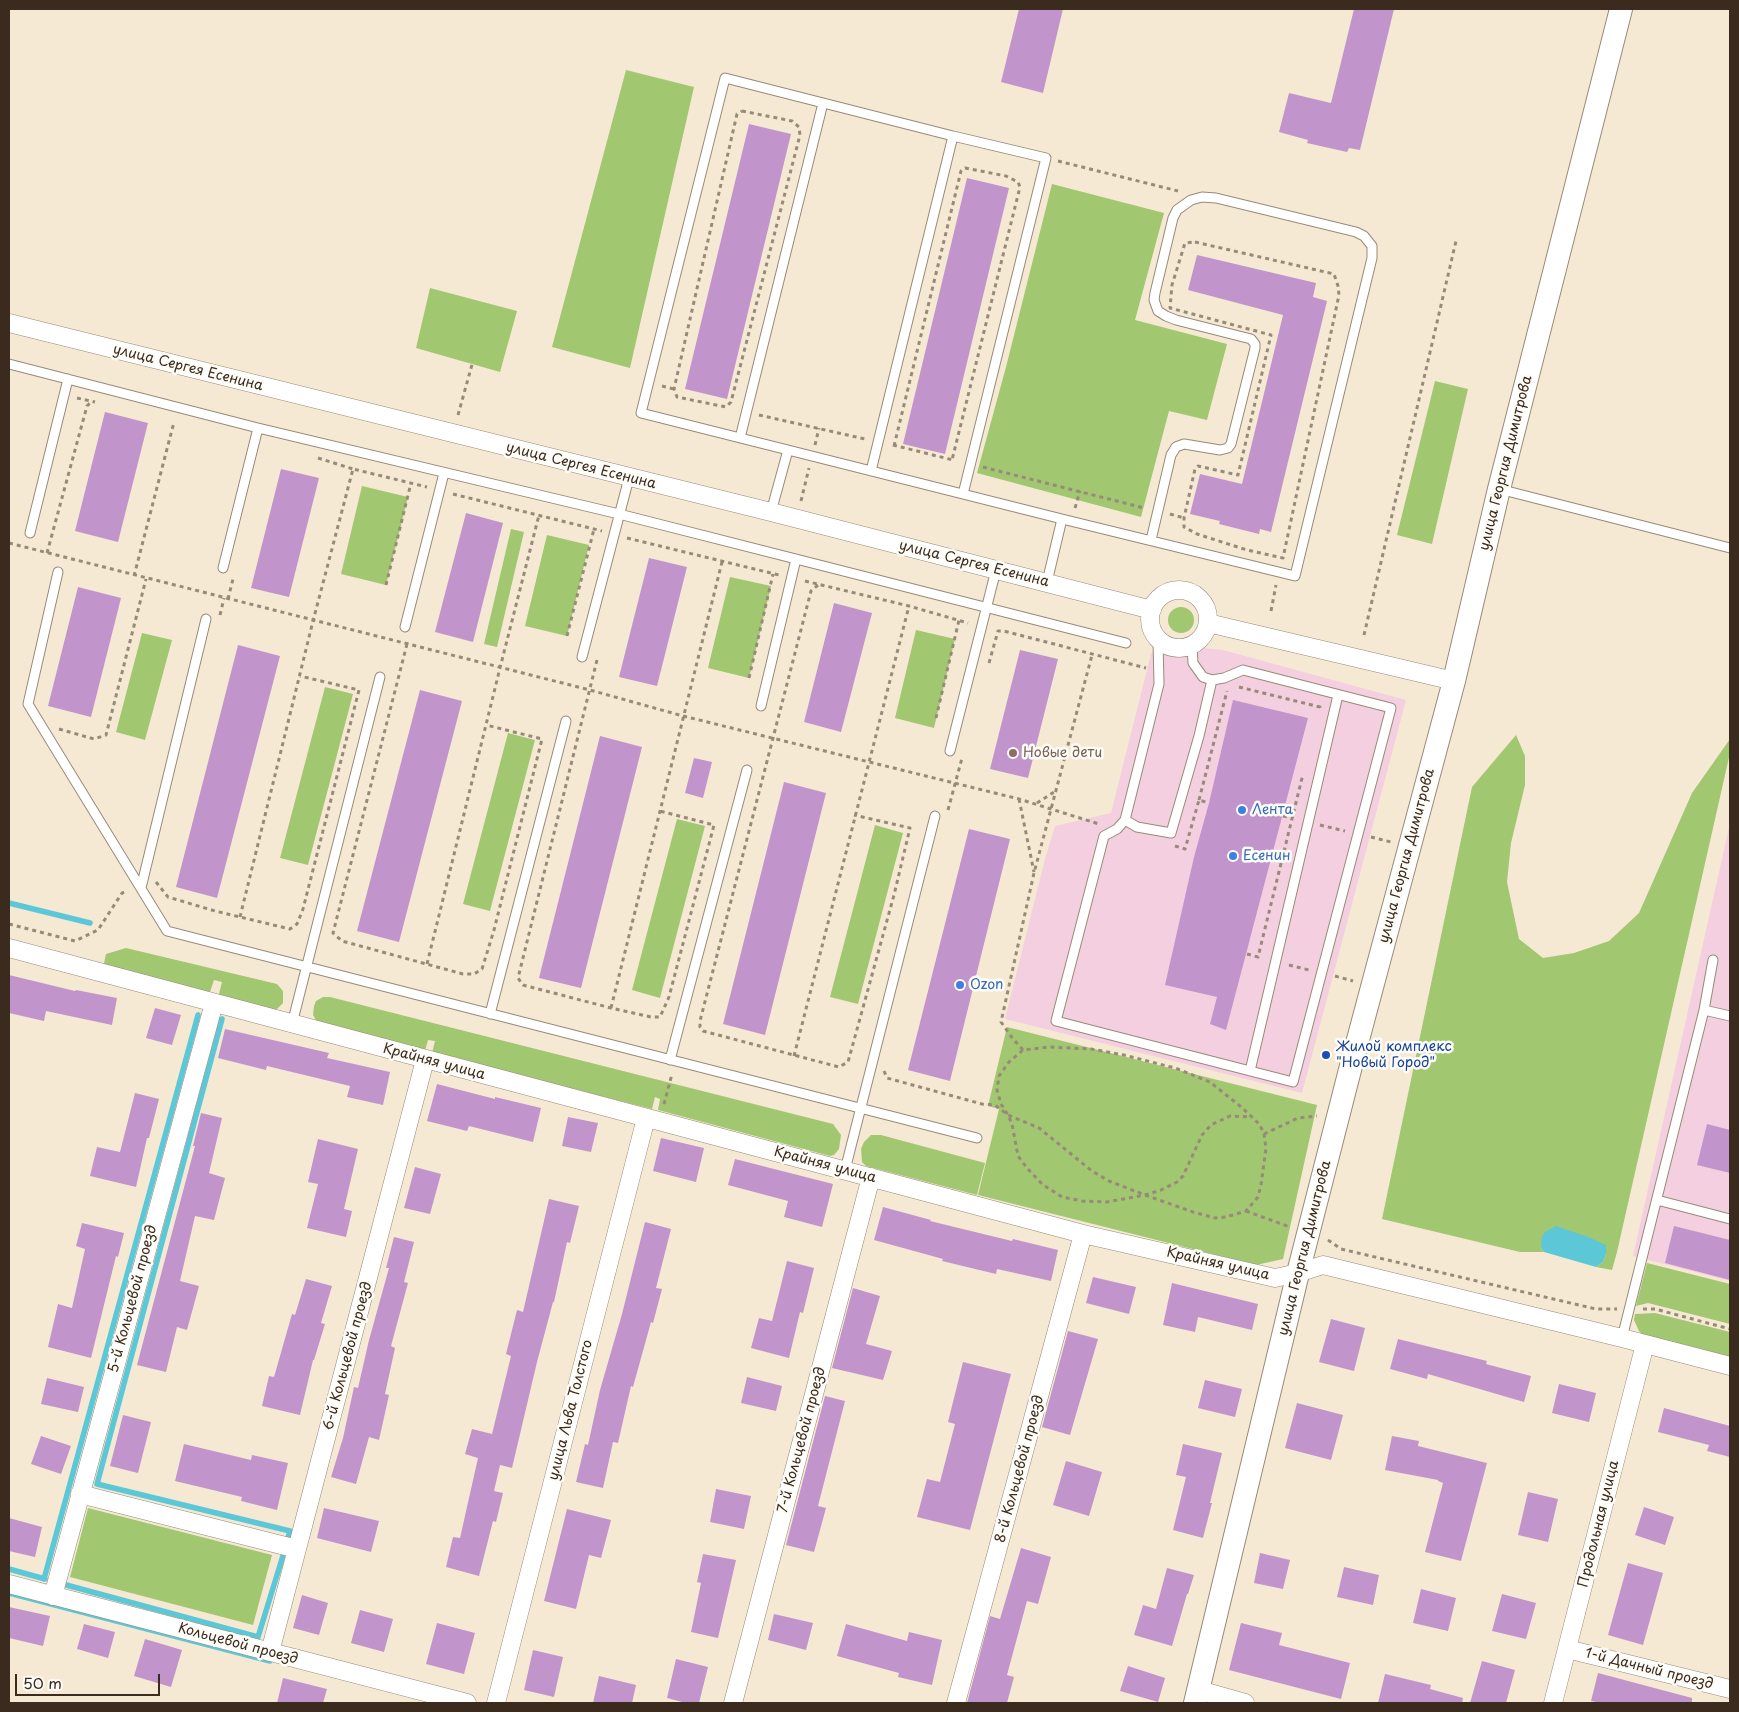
<!DOCTYPE html>
<html>
<head>
<meta charset="utf-8">
<style>
	body { margin:0 }
	#map { position:relative; width:1739px; height:1712px; overflow:hidden; background:#f6e9d4; font-family:"Playpen Sans",sans-serif }
	canvas { display:block }
	.frame { position:absolute; inset:0; border:10px solid #3b2a1e; pointer-events:none }
	.scale { position:absolute; left:15px; top:1674px; width:145px; height:22px; box-sizing:border-box; border:2px solid #3b2a1e; border-top:0; padding-left:6px; font-size:15px; line-height:18px; white-space:nowrap; color:#3b2a1e; -webkit-text-stroke:4px #fdfcf7; paint-order:stroke }
</style>
</head>
<body>
<div id="map">
<canvas width="1739" height="1712"></canvas>
<div class="frame"></div>
<div class="scale">50 m</div>
</div>
<script>
const ctx = document.querySelector('canvas').getContext('2d');
ctx.lineJoin = 'round';
function fill(path, color) { ctx.fillStyle = color; ctx.fill(path, 'evenodd'); }
const shape = rows => new Path2D(rows.map(r => 'M' + r).join(''));
function strokePath(path, color, width, dash) { ctx.strokeStyle = color; ctx.lineWidth = width; ctx.lineCap = dash ? 'butt' : 'round'; ctx.setLineDash(dash || []); ctx.stroke(path); }
function drawText(font, color, halo, rows, align = 'center') {
  ctx.font = font + ' "Playpen Sans",sans-serif'; ctx.lineWidth = 5; ctx.setLineDash([]); ctx.textBaseline = 'middle'; ctx.strokeStyle = halo; ctx.fillStyle = color; for (const [text, x, y, turn = 0] of rows) {
    ctx.save(); ctx.translate(x, y); ctx.rotate((+turn || 0) * Math.PI / 180); ctx.textAlign = isNaN(turn) ? turn : align; if (halo) ctx.strokeText(text, 0, 0); ctx.fillText(text, 0, 0); ctx.restore();
  }
}
const built = shape([
	[1204,648,1223,650,1406,700,1302,1093,1005,1019,1045,859,1055,826,1111,813,1151,654,1155,649],
	[1730,823,1730,1281,1633,1256]
]);
const green = shape([
	[626,70,694,87,630,368,552,347],
	[1052,184,1164,213,1135,320,1227,344,1207,420,1169,411,1141,517,977,473,1006,367],
	[430,288,517,311,500,372,416,348],
	[1435,381,1468,389,1432,544,1397,535],
	[362,486,408,497,386,585,341,574],
	[511,529,524,532,497,647,484,644],
	[547,535,589,545,567,636,525,626],
	[730,577,771,586,749,678,708,668],
	'1168 620a13 13 0 1 1 26 0a13 13 0 1 1-26 0Z',
	[916,630,955,639,934,728,895,718],
	[142,633,172,640,145,740,116,732],
	[325,687,353,694,308,865,280,858],
	[508,733,535,740,490,911,463,904],
	[1516,735,1525,756,1525,785,1511,843,1507,882,1519,939,1543,958,1574,953,1609,941,1639,913,1692,793,1730,739,1730,753,1617,1252,1612,1270,1596,1267,1603,1262,1606,1254,1541,1247,1544,1252,1520,1252,1382,1219,1472,787],
	[677,819,705,826,660,998,632,990],
	[875,825,903,833,858,1004,830,997],
	[126,948,277,984,283,991,283,1003,276,1010,218,998,222,982,214,980,209,995,103,968,106,954],
	[323,997,330,997,833,1124,841,1135,839,1149,834,1155,830,1156,658,1110,660,1099,655,1097,652,1109,432,1053,435,1041,428,1040,425,1051,317,1022,313,1015,314,1006,316,1001],
	[1007,1027,1317,1105,1283,1259,1256,1265,978,1195,999,1109,988,1106],
	[871,1135,881,1135,985,1163,977,1195,866,1166,862,1162,861,1149,864,1142],
	[1647,1263,1730,1284,1730,1324,1648,1303,1636,1306],
	[1655,1313,1730,1332,1730,1357,1643,1335,1639,1331,1634,1320,1635,1314],
	[88,1508,272,1555,253,1625,70,1577]
]);
const water = shape([
	[1556,1226,1588,1237,1606,1245,1606,1254,1603,1262,1596,1267,1544,1252,1541,1247,1542,1237,1545,1232]
]);
const stream = shape([
	[9,903,90,923],
	[222,1019,97,1484,290,1531,286,1544],
	[9,1569,45,1579],
	[44,1579,198,1015],
	[59,1583,258,1637,285,1549],
	[9,1593,270,1661]
]);
const building = shape([
	[1019,9,1063,9,1043,93,1001,82],
	[1354,9,1394,9,1360,150,1349,148,1347,152,1307,143,1308,140,1279,132,1289,93,1331,103],
	[749,124,791,134,727,399,685,389],
	[967,178,1009,188,945,454,903,444],
	[1197,255,1316,283,1313,297,1327,301,1271,532,1260,529,1259,534,1219,524,1220,521,1190,514,1200,474,1242,484,1283,315,1188,290],
	[105,412,148,423,118,542,75,531],
	[281,469,319,478,289,597,251,588],
	[466,513,503,523,473,642,435,632],
	[649,558,687,567,657,686,619,677],
	[78,587,121,598,91,717,48,706],
	[834,603,872,613,841,732,804,722],
	[238,645,280,656,217,898,176,887],
	[1020,650,1058,659,1028,778,990,769],
	[420,690,462,701,399,942,357,931],
	[1233,700,1308,718,1226,1030,1210,1024,1217,997,1165,985,1194,857,1209,803],
	[600,736,642,747,581,988,539,978],
	[694,758,712,762,703,798,685,793],
	[784,782,826,793,765,1035,723,1024],
	[969,829,1010,839,950,1081,908,1070],
	[9,975,75,991,76,990,117,998,112,1025,46,1011,44,1021,9,1013],
	[155,1008,181,1015,172,1045,146,1038],
	[225,1029,329,1053,327,1058,390,1072,383,1105,347,1097,350,1086,267,1066,266,1070,218,1058],
	[437,1084,495,1099,495,1097,541,1108,533,1142,469,1126,467,1131,427,1121],
	[135,1093,159,1099,149,1138,147,1138,136,1187,90,1176,97,1147,120,1152],
	[201,1113,222,1118,209,1173,225,1178,214,1220,195,1216,180,1281,199,1286,187,1330,177,1327,166,1372,137,1365,195,1146,193,1146],
	[568,1117,598,1123,591,1152,562,1146],
	[1707,1124,1730,1130,1730,1173,1697,1165],
	[661,1138,704,1148,696,1182,653,1171],
	[318,1139,358,1149,344,1209,352,1211,346,1237,307,1228,318,1184,308,1182],
	[735,1159,833,1184,822,1227,784,1217,788,1201,728,1185],
	[415,1167,441,1174,430,1214,404,1208],
	[549,1199,579,1206,570,1243,567,1242,554,1302,553,1302,537,1362,512,1468,500,1465,494,1491,503,1493,496,1522,493,1521,479,1576,446,1567,453,1537,460,1538,478,1458,465,1454,472,1429,492,1434,511,1356,506,1354,517,1310,523,1312],
	[883,1207,931,1220,930,1221,1012,1241,1013,1239,1058,1250,1051,1281,997,1269,996,1274,942,1261,943,1259,874,1240],
	[645,1222,671,1229,656,1288,662,1289,653,1323,651,1322,633,1387,631,1386,618,1443,613,1442,603,1488,576,1482,585,1444,588,1445,600,1390,622,1314],
	[82,1223,124,1233,118,1257,116,1256,91,1358,48,1347,58,1304,72,1308,85,1249,76,1246],
	[1674,1226,1730,1240,1730,1280,1665,1263],
	[394,1237,414,1242,404,1282,408,1283,391,1346,395,1348,385,1394,389,1395,379,1440,369,1437,356,1484,331,1477,343,1438,354,1387,358,1388,369,1340,389,1268,386,1268],
	[787,1261,814,1268,803,1313,800,1312,789,1358,751,1348,759,1318,772,1321],
	[1093,1277,1136,1287,1129,1314,1086,1303],
	[306,1279,332,1286,321,1323,325,1324,314,1360,313,1360,300,1415,262,1406,269,1376,274,1377,292,1314,295,1315],
	[1172,1283,1258,1304,1252,1330,1198,1317,1195,1332,1163,1325],
	[853,1288,880,1296,866,1344,892,1351,883,1380,832,1368],
	[1331,1319,1365,1328,1354,1371,1319,1362],
	[1068,1331,1098,1339,1070,1435,1042,1427],
	[1398,1339,1487,1361,1486,1364,1531,1376,1524,1402,1428,1374,1427,1379,1390,1369],
	[963,1362,1011,1374,970,1530,917,1517,927,1479,940,1482,955,1424,948,1422],
	[747,1377,782,1386,776,1411,741,1403],
	[47,1378,84,1387,78,1412,41,1404],
	[1205,1380,1242,1389,1235,1417,1198,1408],
	[1559,1384,1596,1393,1589,1422,1552,1413],
	[825,1396,845,1401,818,1506,826,1508,814,1552,786,1545],
	[1297,1403,1343,1415,1331,1460,1285,1448],
	[1664,1408,1730,1426,1730,1457,1707,1451,1709,1445,1658,1432],
	[123,1415,151,1422,138,1473,110,1466],
	[41,1436,71,1446,61,1474,31,1464],
	[1392,1436,1419,1441,1418,1446,1487,1463,1461,1561,1425,1552,1443,1483,1438,1481,1438,1480,1385,1470],
	[184,1444,251,1460,252,1455,288,1463,277,1510,241,1501,242,1497,175,1481],
	[1183,1444,1222,1453,1210,1503,1212,1503,1203,1538,1173,1530,1186,1477,1176,1475],
	[1066,1461,1102,1472,1089,1516,1053,1505],
	[716,1489,751,1496,744,1529,710,1522],
	[1528,1492,1558,1499,1548,1542,1518,1535],
	[1644,1507,1674,1517,1665,1545,1635,1535],
	[324,1508,379,1521,371,1552,317,1538],
	[567,1509,611,1520,601,1558,589,1555,576,1609,544,1601],
	[9,1518,42,1527,35,1557,9,1551],
	[1021,1548,1051,1557,1038,1604,1027,1601,1007,1675,1014,1677,1007,1703,967,1703,990,1616,1000,1619],
	[1260,1553,1290,1560,1283,1589,1254,1583],
	[703,1554,736,1560,718,1638,691,1632,701,1583,697,1582],
	[1628,1563,1663,1573,1643,1645,1608,1635],
	[1344,1567,1379,1575,1373,1605,1337,1597],
	[1167,1568,1194,1575,1188,1594,1187,1594,1172,1646,1134,1635,1143,1605,1156,1609],
	[1421,1589,1456,1598,1448,1631,1413,1623],
	[1502,1594,1536,1603,1526,1639,1492,1631],
	[302,1595,328,1603,319,1635,293,1628],
	[9,1607,50,1616,43,1646,9,1638],
	[360,1610,393,1619,384,1652,351,1643],
	[774,1614,813,1623,806,1650,768,1640],
	[437,1623,475,1633,464,1674,426,1664],
	[1241,1623,1282,1633,1279,1645,1350,1663,1341,1699,1229,1670],
	[84,1624,115,1632,108,1658,77,1649],
	[846,1624,907,1641,909,1632,942,1640,932,1685,898,1677,899,1673,837,1656],
	[145,1639,182,1650,171,1687,134,1676],
	[533,1650,563,1657,554,1697,524,1690],
	[676,1659,708,1667,699,1703,686,1703,667,1698],
	[1482,1661,1515,1670,1506,1703,1470,1703],
	[1128,1666,1165,1678,1158,1702,1120,1691],
	[1598,1673,1692,1698,1692,1703,1601,1703,1591,1701],
	[1385,1674,1431,1685,1430,1689,1463,1698,1462,1703,1378,1703],
	[599,1676,636,1685,632,1703,593,1703],
	[283,1678,327,1689,323,1703,277,1703]
]);
const path = shape([
	[742,111,792,121,799,127,800,135,731,402,726,407,677,397,674,389,737,114,742,111],
	[1058,161,1178,191],
	[1195,242,1334,274,1338,286,1339,295,1283,558,1247,550,1197,534,1184,527,1184,518,1195,469,1198,466,1238,475,1271,335,1170,308,1172,285,1185,243,1195,242],
	[662,386,674,389],
	[77,398,95,402],
	[458,415,473,361],
	[759,415,865,439],
	[815,445,819,428],
	[893,445,953,460],
	[894,446,961,171,965,168,1006,176,1018,182,1020,187,952,460],
	[318,458,353,469],
	[983,467,1144,508],
	[453,494,602,531],
	[801,501,809,468],
	[1075,508,1080,491],
	[1170,514,1184,518],
	[627,538,779,575],
	[9,543,590,690,683,716,1019,799,1099,824],
	[47,553,87,406,91,402],
	[134,576,174,422],
	[805,581,909,606,968,623],
	[386,585,411,483],
	[818,585,811,591,773,738,700,1021,700,1027,703,1031,839,1067,848,1062,894,895,910,828,854,815],
	[228,599,233,579],
	[1271,611,1276,585],
	[220,615,224,598],
	[1364,635,1456,241],
	[567,636,594,529],
	[407,644,333,933,342,941,463,974,474,974,482,969,494,930,542,739,486,725],
	[597,660,518,978,523,985,611,1008,651,1017,660,1017,669,997,714,825,660,811],
	[989,663,998,631,1004,631,1146,668],
	[749,678,773,574],
	[1239,687,1320,707,1319,710],
	[936,718,959,620],
	[59,729,94,739,106,735,146,579],
	[1019,799,1034,872],
	[1199,800,1227,691],
	[1037,803,1054,792],
	[948,810,962,758],
	[1283,816,1292,818],
	[1320,825,1345,831],
	[1371,837,1391,842],
	[1175,846,1185,849,1199,800,1209,803],
	[156,882,168,897,215,911,290,929,297,924,303,909,359,690,300,676],
	[240,917,313,621,353,469,427,487],
	[9,924,75,941,98,930,122,893,127,892],
	[1247,954,1258,957,1303,774],
	[427,964,500,668,539,515],
	[1289,965,1309,970],
	[1335,976,1353,981],
	[611,1008,722,562],
	[1023,1050,1013,1039,1001,1022,1034,873,1092,655],
	[794,1056,909,606],
	[884,1071,887,1078,982,1104,995,1105,1008,1115,1039,1128,1092,1171,1109,1181,1145,1195,1193,1212,1215,1218,1226,1217,1246,1211,1258,1197,1261,1185,1266,1148,1264,1134,1260,1125,1252,1117,1240,1106,1210,1082,1175,1068,1124,1055,1091,1049,1049,1047,1023,1050,1009,1062,999,1076,997,1090,1001,1104,1008,1115,1012,1124,1018,1156,1027,1168,1042,1184,1062,1197,1082,1201,1107,1202,1145,1195,1161,1190,1177,1182,1183,1176,1202,1135,1211,1125,1230,1116,1252,1117],
	[664,1104,672,1074],
	[1264,1134,1298,1118,1317,1116],
	[1246,1211,1290,1227],
	[1328,1240,1341,1249,1596,1309,1617,1309],
	[1643,1309,1655,1309,1730,1329]
]);
const service = shape([
	[953,136,725,78,641,413,1062,519],
	[9,364,258,428,619,514,796,559],
	[740,438,823,103],
	[871,471,953,136,1046,158,963,494],
	[1499,489,1730,548],
	[771,512,788,450],
	[30,533,68,379],
	[223,568,258,428],
	[58,572,28,704,167,931,977,1138],
	[1047,582,1062,519,1295,576,1372,258,1372,246,1364,236,1356,232,1216,198,1202,197,1191,200,1177,210,1173,218,1155,293,1154,300,1158,311,1166,316,1176,320,1251,339,1255,344,1255,348,1231,444,1228,448,1220,450,1184,444,1176,447,1171,455,1151,540],
	[405,627,444,473],
	[1158,640,1159,684,1125,820,1117,829,1104,836,1056,1021,1293,1082,1391,708,1243,670,1224,678,1212,680,1203,677,1193,663,1192,646],
	[582,657,629,478],
	[761,706,796,559,1126,643],
	[950,751,996,570],
	[1125,820,1137,827,1171,833,1199,736,1212,680],
	[141,888,206,619],
	[1704,1010,1730,1016],
	[490,1014,566,721],
	[292,1024,380,677],
	[670,1060,747,770],
	[1250,1071,1338,695],
	[845,1170,935,816],
	[1657,1200,1730,1219],
	[1622,1338,1704,1010,1713,960]
]);
const minor = shape([
	[9,323,771,512,1152,610],
	'1150 619a29 29 0 1 1 58 0a29 29 0 1 1-58 0Z',
	[1208,623,1454,681],
	[9,948,1083,1234,1275,1278,1298,1273,1323,1265,1622,1338,1730,1366],
	[80,1494,297,1549],
	[9,1584,467,1703],
	[53,1596,214,1003],
	[1567,1649,1730,1689],
	[270,1652,425,1060],
	[1199,1690,1245,1703],
	[496,1703,646,1118],
	[733,1703,871,1177],
	[956,1703,1083,1234],
	[1553,1703,1645,1344]
]);
const tertiary = shape([
	[1195,1703,1298,1273,1352,1062,1454,681,1499,489,1621,9]
]);
const markers = [
	[1013,753,5,"#8d6e63"],
	[1242,810,5,"#3f7fe0"],
	[1233,856,5,"#3f7fe0"],
	[960,985,5,"#3f7fe0"],
	[1326,1055,5,"#1a4fb4"]
];
const streetNames = [
	["улица Сергея Есенина",188,368,14],
	["улица Георгия Димитрова",1506,463,-76],
	["улица Сергея Есенина",581,466,14],
	["улица Сергея Есенина",974,564,14],
	["улица Георгия Димитрова",1407,856,-75],
	["Крайняя улица",434,1062,15],
	["Крайняя улица",825,1165,15],
	["улица Георгия Димитрова",1305,1248,-76],
	["Крайняя улица",1218,1264,13],
	["5-й Кольцевой проезд",133,1299,-75],
	["6-й Кольцевой проезд",348,1356,-75],
	["улица Льва Толстого",571,1410,-76],
	["7-й Кольцевой проезд",802,1440,-75],
	["8-й Кольцевой проезд",1020,1469,-75],
	["Продольная улица",1599,1524,-76],
	["Кольцевой проезд",238,1644,15],
	["1-й Дачный проезд",1649,1669,14]
];
const educationNames = [
	["Новые дети",1023,753]
];
const shopNames = [
	["Лента",1252,810],
	["Есенин",1243,856],
	["Ozon",970,985]
];
const transitNames = [
	["Жилой комплекс",1336,1047],
	["\"Новый Город\"",1336,1063]
];
fill(built, '#f3cfe0');
fill(green, '#a2c771');
fill(water, '#5cc7d6');
strokePath(stream, '#5cc7d6', 5.5);
fill(building, '#c195cc');
strokePath(service, '#988a79', 11);
strokePath(minor, '#988a79', 19);
strokePath(tertiary, '#988a79', 24);
strokePath(path, '#988a79', 3, [4, 4]);
strokePath(service, '#fff', 9);
strokePath(minor, '#fff', 18);
strokePath(tertiary, '#fff', 22);
for (const [x, y, r, color] of markers) { const dot = new Path2D(); dot.arc(x, y, r, 0, 2 * Math.PI); ctx.fillStyle = color; ctx.fill(dot); strokePath(dot, '#fdfcf7', 2); }
drawText('14px', '#3b2a1e', '#fdfcf7', streetNames);
drawText('14px', '#785e54', '#fdfcf7', educationNames, 'left');
drawText('14px', '#366cbe', '#fdfcf7', shopNames, 'left');
drawText('14px', '#164399', '#fdfcf7', transitNames, 'left');
</script>
</body>
</html>
